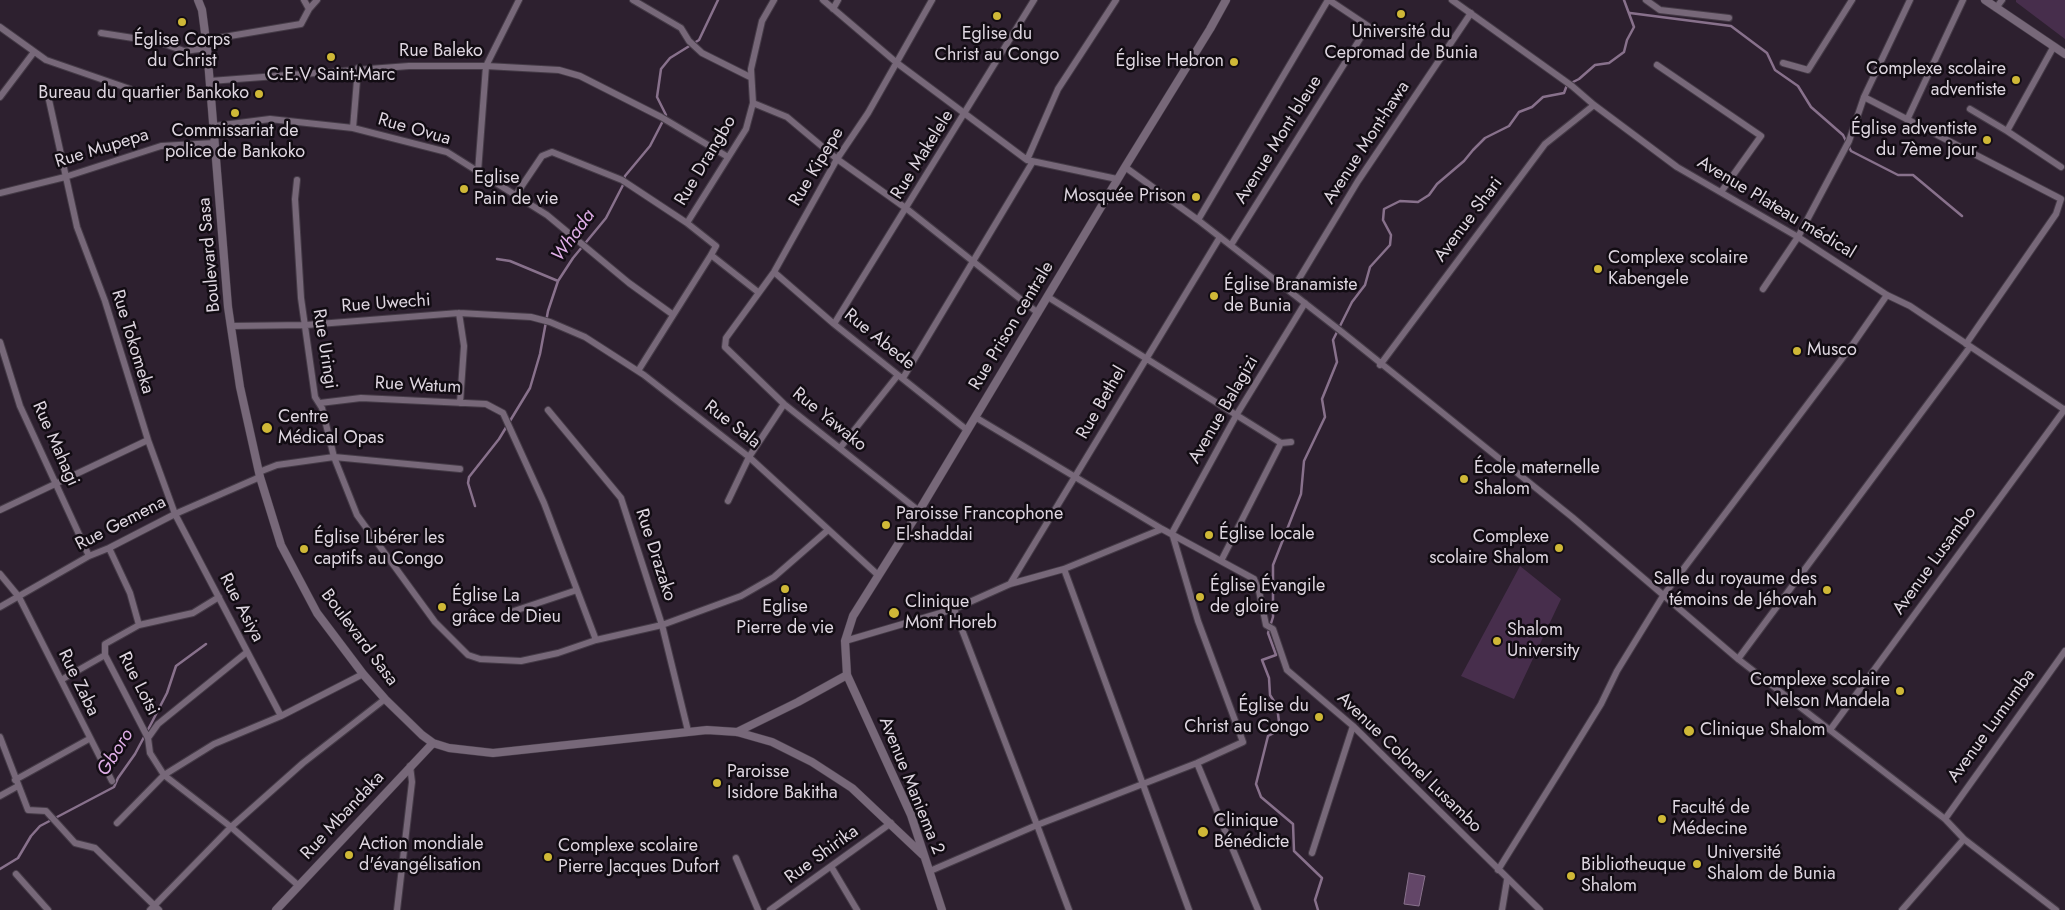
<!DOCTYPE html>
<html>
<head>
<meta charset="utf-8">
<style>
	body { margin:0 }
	canvas { display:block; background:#2d202f }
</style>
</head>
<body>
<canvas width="2065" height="910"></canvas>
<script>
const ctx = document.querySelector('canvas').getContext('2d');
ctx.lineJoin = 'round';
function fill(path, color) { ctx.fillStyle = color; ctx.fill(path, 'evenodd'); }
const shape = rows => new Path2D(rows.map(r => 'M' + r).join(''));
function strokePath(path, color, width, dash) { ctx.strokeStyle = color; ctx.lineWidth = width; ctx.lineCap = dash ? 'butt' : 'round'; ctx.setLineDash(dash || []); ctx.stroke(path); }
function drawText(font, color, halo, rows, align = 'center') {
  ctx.font = font + ' Jost,sans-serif'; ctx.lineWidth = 5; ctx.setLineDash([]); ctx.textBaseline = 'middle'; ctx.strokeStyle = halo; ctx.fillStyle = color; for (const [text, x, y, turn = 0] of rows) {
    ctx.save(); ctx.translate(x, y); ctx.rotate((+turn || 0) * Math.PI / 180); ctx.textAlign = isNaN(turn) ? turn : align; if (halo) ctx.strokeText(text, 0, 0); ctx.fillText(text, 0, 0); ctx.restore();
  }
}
const green = shape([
	[2016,0,2065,0,2065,39,2016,2],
	[1520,566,1561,599,1514,699,1461,676]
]);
const water = shape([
	[1409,873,1425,876,1419,906,1404,904,1409,873]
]);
const stream = shape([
	[1630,13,1731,26,1767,53,1775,70,1798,86,1811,107,1843,135,1851,151,1898,175,1913,175,1962,216],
	[497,259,510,261,558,281],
	[475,506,468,483,469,477,499,439,530,388,540,354,548,311,558,281,573,258,606,218,623,185,625,176,650,146,666,115,657,97,661,69,670,58,699,40,718,0],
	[0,869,18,858,31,836,40,826,114,787,118,778,135,754,152,722,167,693,176,666,206,644],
	[1318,910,1315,900,1322,878,1294,851,1293,824,1261,797,1256,784,1268,736,1280,730,1277,706,1270,695,1269,678,1262,660,1276,655,1268,633,1273,617,1273,565,1301,494,1304,461,1325,417,1322,399,1337,362,1333,340,1352,302,1365,285,1370,267,1390,245,1391,235,1383,220,1384,209,1400,201,1418,202,1429,195,1437,184,1464,161,1473,150,1485,138,1509,126,1519,112,1532,107,1543,97,1564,93,1567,85,1579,79,1595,65,1609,63,1624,52,1627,40,1634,27,1624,0]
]);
const minor = shape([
	[304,0,309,9],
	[633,0,681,28,689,41,702,53,750,77],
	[823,0,897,63,1027,160,1117,179],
	[1452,0,1572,86,1594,105,1677,167,1798,237,1887,295,1910,306,2065,410],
	[1646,0,1660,10,1729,18],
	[1996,8,2002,0],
	[833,9,838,0],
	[0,27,46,60,130,89],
	[101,33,159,42,184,51,207,48],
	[206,40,301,24,309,9,317,0],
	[2054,46,2007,131,2061,167],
	[1783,63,1808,70,1852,0],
	[1657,65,1761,136,1721,192],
	[210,81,409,66,486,66,559,70,580,76,661,117,728,157],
	[0,97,34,52],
	[1864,97,2061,199,2056,214,1966,344],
	[49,100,77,227,105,301,148,440,175,514,281,716],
	[753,103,787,117,837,159,907,209,1038,313],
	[1970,109,2007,131],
	[1907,120,1963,0],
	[215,126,270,119,353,128,447,152,547,215,629,283,672,314],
	[353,128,358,68],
	[1027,160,1058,89,1116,0],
	[1125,167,1198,220,1342,332,1572,517,1738,659,1945,819,1964,839,2056,910],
	[478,172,486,66,519,0],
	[297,180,295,199,301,298,315,397,322,408,334,457,357,515,435,622,468,655,480,659,521,661,558,653,596,640,662,625,741,596,774,577,828,530],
	[0,193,65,177,161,146,215,143],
	[515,196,542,156,552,152,622,180,687,223,716,246,711,255,758,292],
	[1198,220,1328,0],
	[687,223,746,129,753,103,751,69,762,21,774,0],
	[1231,245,1368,26,1329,0],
	[774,272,834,324,967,430],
	[1763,289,1798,237,1849,141,1864,97,1910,0],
	[1291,292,1358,181,1471,13],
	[1048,297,1281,443,1291,442],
	[459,313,464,346,460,403],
	[834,324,1034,0],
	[232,326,306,325,459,313,531,317,550,322,585,337,644,375,749,457,878,575],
	[0,342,20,406,89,556],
	[1380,365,1545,144,1594,105],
	[638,371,711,255],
	[903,378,1032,163],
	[320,403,361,398,486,404,503,413,544,503,596,640],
	[548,410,621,498,662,625,688,731],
	[975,417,1162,529],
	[840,448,898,375],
	[259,472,277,465,334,457,460,469],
	[728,501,749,457,784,404],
	[0,510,148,440],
	[919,511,784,404,725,347,726,338,774,272,837,159,868,113,932,0],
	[1172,533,1237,414,1305,303],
	[109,548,130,593,139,625],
	[1221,561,1281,443],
	[1064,569,1189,910],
	[0,574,19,597,112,781],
	[1010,584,1220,237],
	[0,607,89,556,109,548,175,514,260,477],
	[514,611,577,590],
	[845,641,954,609,1010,584,1064,569,1162,529,1254,579,1259,591,1266,625,1273,629,1287,670,1353,726,1540,910],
	[247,652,158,724,148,738,150,753,164,775,231,827,299,886],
	[1738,659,1970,347],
	[61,680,105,655],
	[1830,730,2065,409],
	[0,737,28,810,46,811,75,843,95,848,159,910],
	[148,738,105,655,105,644,139,625,193,613,219,597],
	[1197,763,1258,910],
	[15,780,89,739],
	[0,796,18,786],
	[1945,819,2065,651],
	[117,823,164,775,214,744,281,716,363,674],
	[1312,853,1353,726],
	[736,858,758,910],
	[832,868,857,910],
	[1498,870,1561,769,1601,704,1617,671,1663,596,1853,344,1887,295],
	[930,871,1037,825,954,609],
	[16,874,48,910],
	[150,910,231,827,303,763,385,699],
	[397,910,412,782,410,766],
	[770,910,891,823],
	[1069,910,1037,825,1197,763,1243,742,1198,621,1172,533],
	[1502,910,1507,880],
	[1902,910,1964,839]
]);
const tertiary = shape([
	[198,0,202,10,207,48,228,307,240,387,260,477,281,545,317,613,363,674,385,699,422,735,433,743,449,748,493,753,707,730,737,732,772,742,812,762,852,788,923,855],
	[1985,0,2065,54],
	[737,732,798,702,847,675],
	[276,910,433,743],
	[942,910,911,815,847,675,845,641,853,616,919,511,1125,167,1210,29,1226,0]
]);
const markers = [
	[1401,14,5,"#cfb837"],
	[997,16,5,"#cfb837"],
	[182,22,5,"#cfb837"],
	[331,57,5,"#cfb837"],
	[1234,62,5,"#cfb837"],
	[2016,80,5,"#cfb837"],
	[259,94,5,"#cfb837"],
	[235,113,5,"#cfb837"],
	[1987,140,5,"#cfb837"],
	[464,189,5,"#cfb837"],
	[1196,197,5,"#cfb837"],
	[1598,269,5,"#cfb837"],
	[1214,296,5,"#cfb837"],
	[1797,351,5,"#cfb837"],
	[267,428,6,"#cfb837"],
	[1464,479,5,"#cfb837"],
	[886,525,5,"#cfb837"],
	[1209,535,5,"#cfb837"],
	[1559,548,5,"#cfb837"],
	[304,549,5,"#cfb837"],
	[785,589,5,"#cfb837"],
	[1827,590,5,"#cfb837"],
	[1200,597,5,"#cfb837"],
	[442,607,5,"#cfb837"],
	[894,613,6,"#cfb837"],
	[1497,641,5,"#cfb837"],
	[1900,691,5,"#cfb837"],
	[1319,717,5,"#cfb837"],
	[1689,731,6,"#cfb837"],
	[717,783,5,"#cfb837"],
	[1662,819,5,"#cfb837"],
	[1203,832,6,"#cfb837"],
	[349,855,5,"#cfb837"],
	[548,857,5,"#cfb837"],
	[1697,864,5,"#cfb837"],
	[1571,876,5,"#cfb837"]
];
const poiNames = [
	["Université du",1401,33,"center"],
	["Cepromad de Bunia",1401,54,"center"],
	["Eglise du",997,35,"center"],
	["Christ au Congo",997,56,"center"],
	["Église Corps",182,41,"center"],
	["du Christ",182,62,"center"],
	["Église Hebron",1224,62,"right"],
	["Complexe scolaire",2006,70,"right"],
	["adventiste",2006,91,"right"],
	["C.E.V Saint-Marc",331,76,"center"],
	["Bureau du quartier Bankoko",249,94,"right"],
	["Église adventiste",1977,130,"right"],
	["du 7ème jour",1977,151,"right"],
	["Commissariat de",235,132,"center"],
	["police de Bankoko",235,153,"center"],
	["Eglise",474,179],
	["Pain de vie",474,200],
	["Mosquée Prison",1186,197,"right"],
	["Complexe scolaire",1608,259],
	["Kabengele",1608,280],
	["Église Branamiste",1224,286],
	["de Bunia",1224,307],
	["Musco",1807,351],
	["Centre",278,418],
	["Médical Opas",278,439],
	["École maternelle",1474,469],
	["Shalom",1474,490],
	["Paroisse Francophone",896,515],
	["El-shaddai",896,536],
	["Église locale",1219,535],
	["Complexe",1549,538,"right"],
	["scolaire Shalom",1549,559,"right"],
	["Église Libérer les",314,539],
	["captifs au Congo",314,560],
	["Salle du royaume des",1817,580,"right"],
	["témoins de Jéhovah",1817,601,"right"],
	["Église Évangile",1210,587],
	["de gloire",1210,608],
	["Église La",452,597],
	["grâce de Dieu",452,618],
	["Clinique",905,603],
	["Mont Horeb",905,624],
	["Eglise",785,608,"center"],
	["Pierre de vie",785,629,"center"],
	["Shalom",1507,631],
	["University",1507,652],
	["Complexe scolaire",1890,681,"right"],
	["Nelson Mandela",1890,702,"right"],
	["Église du",1309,707,"right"],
	["Christ au Congo",1309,728,"right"],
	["Clinique Shalom",1700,731],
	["Paroisse",727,773],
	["Isidore Bakitha",727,794],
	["Faculté de",1672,809],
	["Médecine",1672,830],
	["Clinique",1214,822],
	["Bénédicte",1214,843],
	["Action mondiale",359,845],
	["d'évangélisation",359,866],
	["Complexe scolaire",558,847],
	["Pierre Jacques Dufort",558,868],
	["Université",1707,854],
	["Shalom de Bunia",1707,875],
	["Bibliotheuque",1581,866],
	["Shalom",1581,887]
];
const streetNames = [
	["Rue Baleko",441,52],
	["Rue Ovua",414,130,16],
	["Avenue Mont bleue",1279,140,-58],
	["Avenue Mont-hawa",1367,143,-57],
	["Rue Mupepa",102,149,-17],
	["Rue Makelele",923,155,-58],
	["Rue Drangbo",706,161,-59],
	["Rue Kipepe",817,167,-59],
	["Avenue Plateau médical",1776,208,31],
	["Avenue Shari",1469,220,-53],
	["Boulevard Sasa",210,255,-95],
	["Rue Uwechi",386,304,-4],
	["Rue Prison centrale",1012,326,-59],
	["Rue Abede",879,340,39],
	["Rue Tokomeka",132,342,73],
	["Rue Uringi",324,349,81],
	["Rue Watum",418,386,3],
	["Rue Bethel",1102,403,-60],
	["Avenue Balagizi",1224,410,-60],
	["Rue Yawako",829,420,39],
	["Rue Sala",732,425,38],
	["Rue Mahagi",55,444,66],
	["Rue Gemena",121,524,-27],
	["Rue Drazako",655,555,72],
	["Avenue Lusambo",1935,561,-54],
	["Rue Asiya",241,608,62],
	["Boulevard Sasa",359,638,53],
	["Rue Zaba",78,683,64],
	["Rue Lotsi",138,684,63],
	["Avenue Lumumba",1992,726,-54],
	["Avenue Colonel Lusambo",1409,763,44],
	["Avenue Maniema 2",911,786,68],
	["Rue Mbandaka",343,816,-47],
	["Rue Shirika",822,855,-36]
];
const waterNames = [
	["Whada",574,236,-54],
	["Gboro",116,753,-58]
];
fill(green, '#472e4c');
fill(water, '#634668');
strokePath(water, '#88718c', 1);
strokePath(stream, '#88718c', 2.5);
strokePath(minor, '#453b47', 8);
strokePath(tertiary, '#453b47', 9);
strokePath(minor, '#776879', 6);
strokePath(tertiary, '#776879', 8);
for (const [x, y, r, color] of markers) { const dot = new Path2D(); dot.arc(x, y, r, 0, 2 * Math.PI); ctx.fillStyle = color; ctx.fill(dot); strokePath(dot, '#120c13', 2); }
drawText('18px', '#ded6e0', '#120c13', poiNames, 'left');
drawText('18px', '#ded6e0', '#120c13', streetNames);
drawText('italic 19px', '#dfaee7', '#120c13', waterNames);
</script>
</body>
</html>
